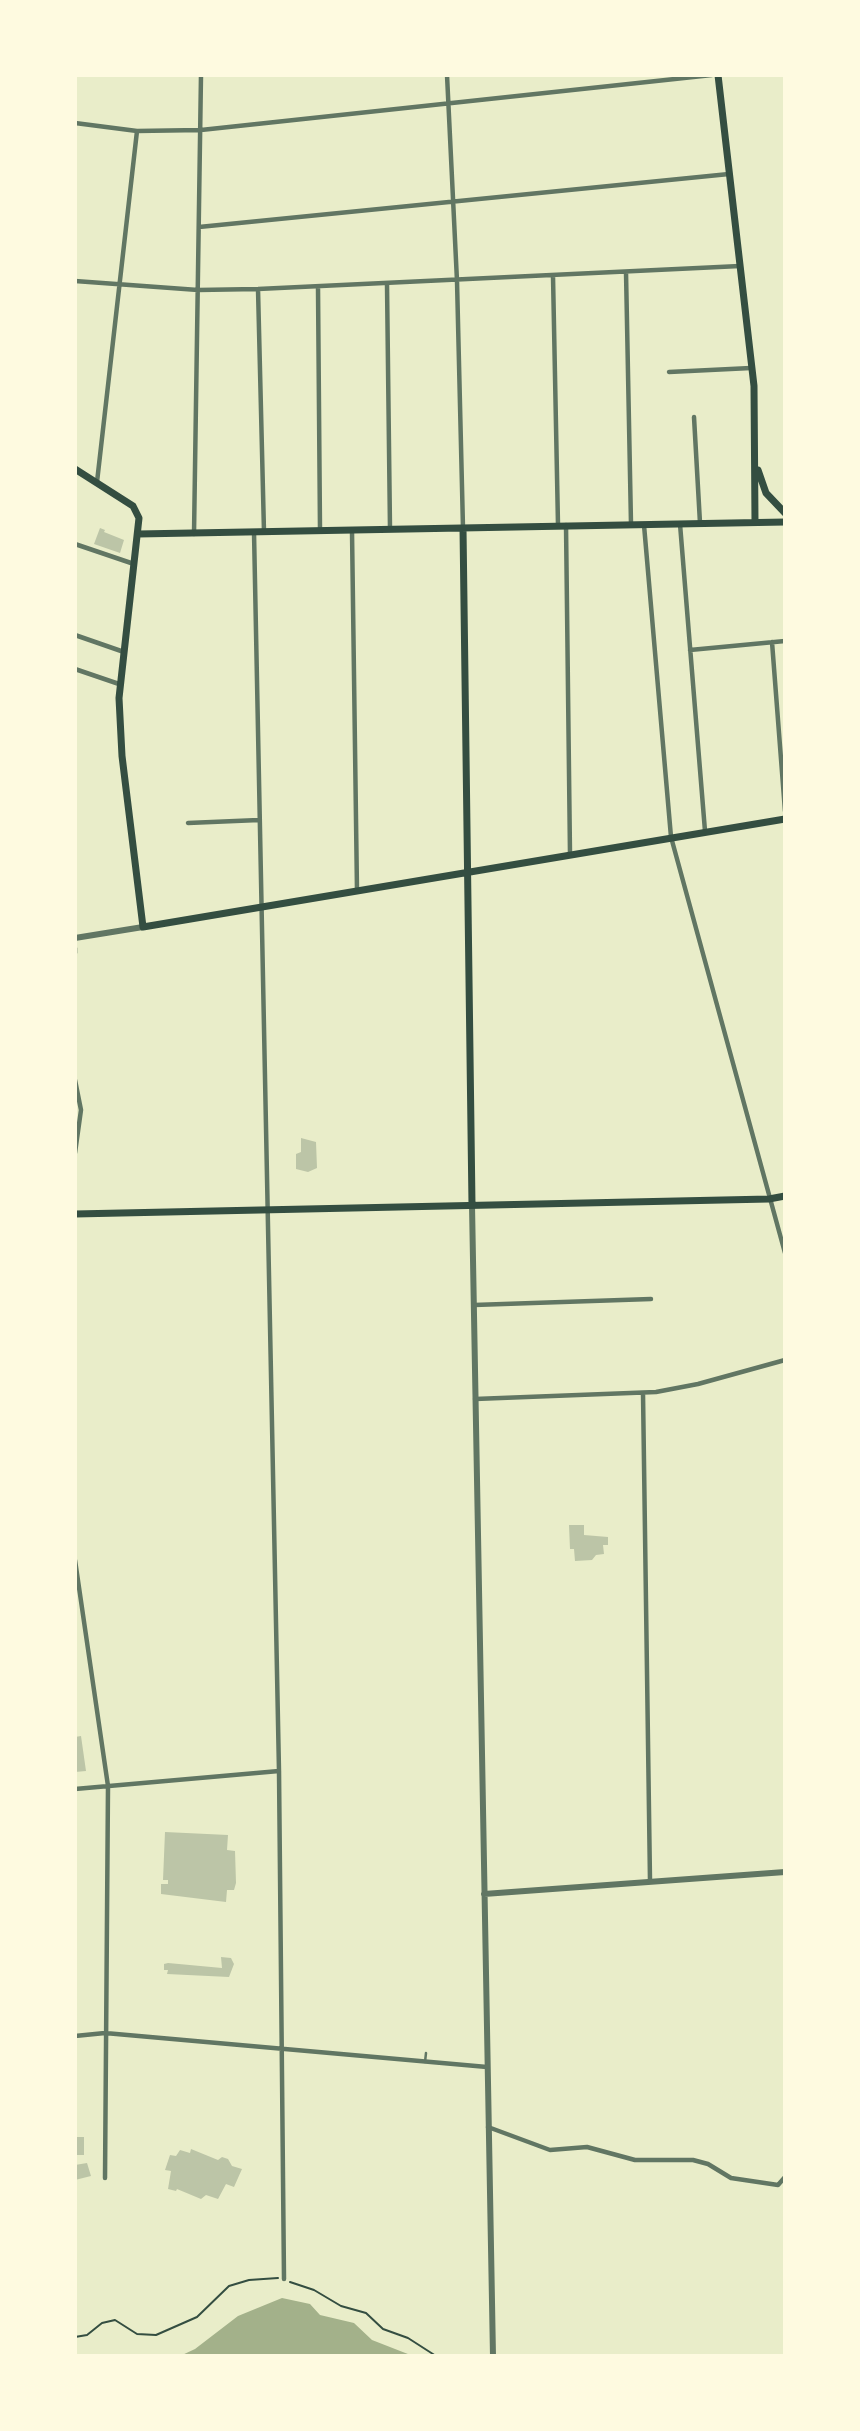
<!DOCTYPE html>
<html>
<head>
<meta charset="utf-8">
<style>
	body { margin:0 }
	#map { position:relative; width:860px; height:2431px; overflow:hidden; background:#e9edc9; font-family:Spectral,serif }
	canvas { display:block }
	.frame { position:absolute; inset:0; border:77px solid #fefae0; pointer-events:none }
</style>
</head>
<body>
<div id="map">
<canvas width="860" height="2431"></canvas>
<div class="frame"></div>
</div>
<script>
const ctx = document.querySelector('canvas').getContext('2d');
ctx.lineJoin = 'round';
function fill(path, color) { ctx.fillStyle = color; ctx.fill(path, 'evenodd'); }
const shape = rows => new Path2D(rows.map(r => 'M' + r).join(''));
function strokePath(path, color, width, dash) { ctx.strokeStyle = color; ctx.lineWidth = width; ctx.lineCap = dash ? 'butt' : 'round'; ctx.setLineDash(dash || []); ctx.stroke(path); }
const water = shape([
	[282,2298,310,2304,320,2315,354,2323,372,2340,413,2356,180,2356,195,2349,238,2316]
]);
const building = shape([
	[100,528,105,530,104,532,124,540,120,553,94,544],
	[301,1138,316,1142,317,1168,308,1172,296,1169,296,1154,301,1152],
	[569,1525,584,1525,584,1535,608,1537,608,1545,603,1545,604,1554,596,1555,592,1560,575,1561,574,1549,570,1549],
	[81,1736,86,1771,75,1772,75,1737],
	[165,1832,228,1835,227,1850,235,1851,236,1883,234,1890,227,1890,226,1902,161,1894,161,1884,168,1884,168,1880,163,1880],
	[221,1957,231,1958,234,1964,229,1977,167,1974,168,1970,164,1970,164,1964,168,1963,222,1968],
	[75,2137,84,2137,84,2155,75,2155],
	[191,2149,218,2160,222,2157,228,2159,232,2166,242,2169,234,2187,226,2184,218,2199,206,2195,201,2199,177,2189,176,2191,168,2189,171,2171,165,2170,170,2155,176,2156,180,2150,190,2153],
	[87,2163,91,2176,75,2180,75,2165]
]);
const path = shape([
	[290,2282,314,2290,341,2306,366,2313,383,2329,408,2338,436,2356],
	[75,2337,87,2335,102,2323,115,2320,137,2334,156,2335,197,2317,229,2286,249,2280,278,2278]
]);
const service = shape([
	[425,2062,426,2053]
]);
const minor = shape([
	[447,75,457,281,463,528],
	[75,123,137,131,201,130,712,75],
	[199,227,729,174],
	[626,272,631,524],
	[553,276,558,525],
	[75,281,198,290,258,289,740,266],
	[387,284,390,529],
	[318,287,320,530],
	[258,289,264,532],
	[669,372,751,368],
	[694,417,700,523],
	[97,482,137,131],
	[680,524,705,831],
	[566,525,570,854],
	[644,525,671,837,785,1253],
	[352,531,357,891],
	[254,532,279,1771,284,2279],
	[194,534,201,75],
	[75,544,134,564],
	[75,635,124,652],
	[772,642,785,811],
	[690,650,785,641],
	[75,669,119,684],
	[188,823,259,820],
	[75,948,75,953],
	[75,1080,81,1110,75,1153],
	[474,1305,651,1299],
	[643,1393,650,1881],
	[475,1399,656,1392,698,1384,785,1360],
	[75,1560,108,1786,105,2178],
	[75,1789,279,1771],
	[75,2036,105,2033,487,2067],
	[488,2127,550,2150,587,2147,635,2160,693,2160,708,2164,731,2178,778,2185,785,2177]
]);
const tertiary = shape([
	[75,938,143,927],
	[472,1205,493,2356],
	[484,1894,785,1872]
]);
const secondary = shape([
	[718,75,754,386,755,522],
	[75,469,133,506,139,518,119,698,122,756,143,927,785,819],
	[758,470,766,493,785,513],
	[463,528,472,1205],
	[138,534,785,522],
	[75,1214,769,1199,785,1196]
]);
fill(water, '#a3b18a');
fill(building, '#bcc5a7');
strokePath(path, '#344e41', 2);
strokePath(service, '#617663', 2.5);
strokePath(minor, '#617663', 4.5);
strokePath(tertiary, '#617663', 6);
strokePath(secondary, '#344e41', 7);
</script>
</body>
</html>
